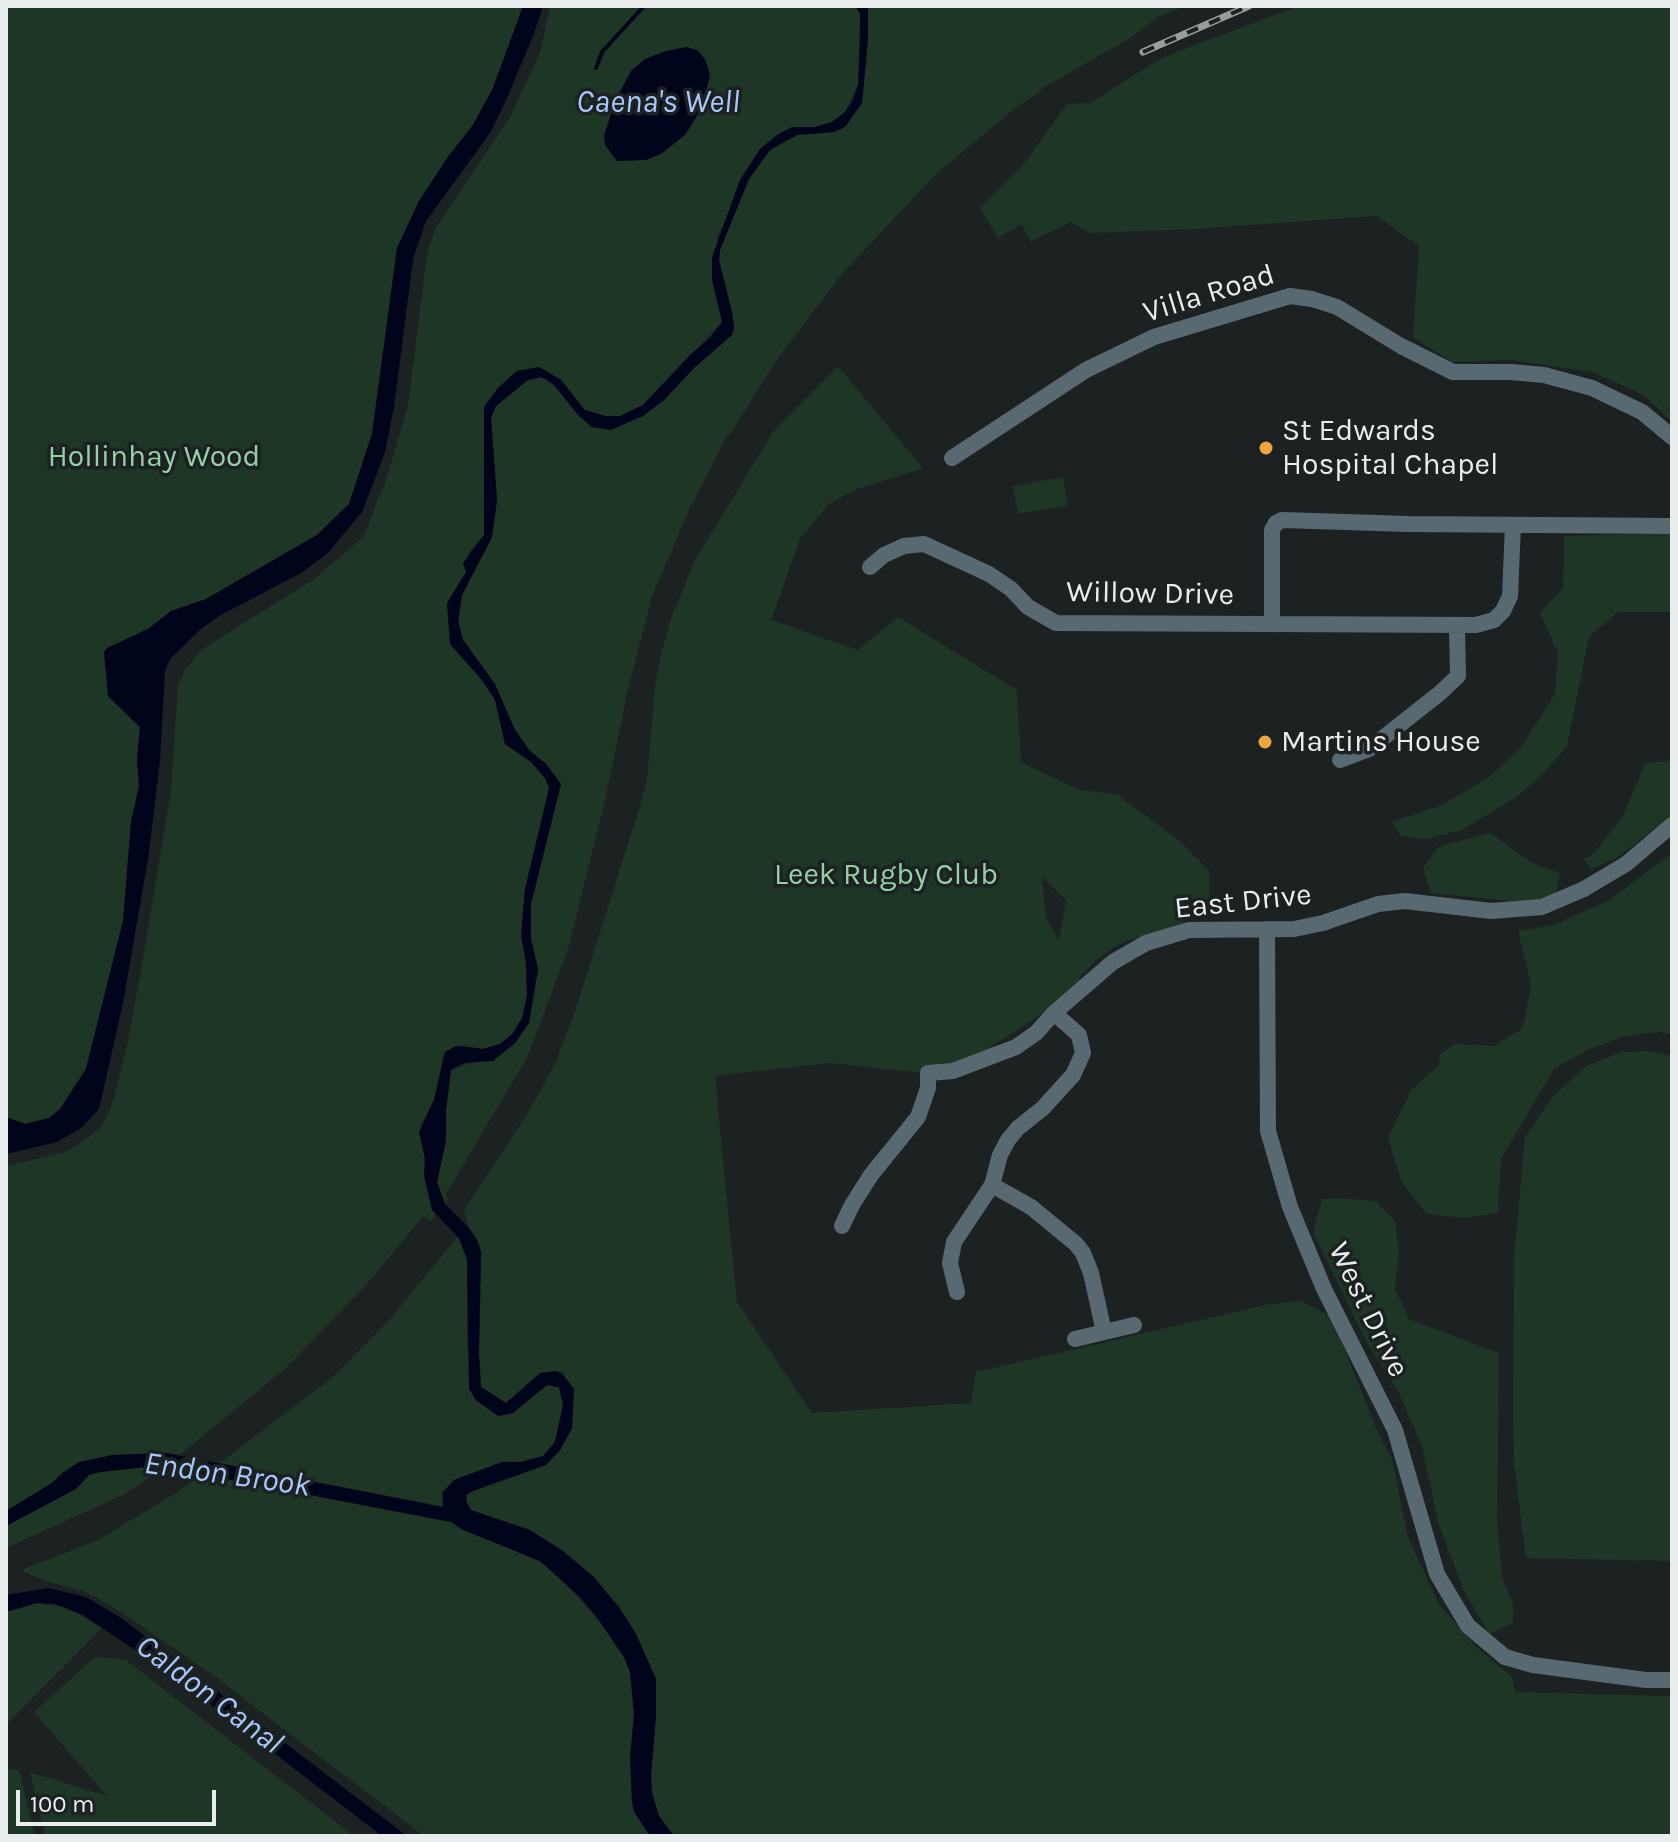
<!DOCTYPE html>
<html>
<head>
<meta charset="utf-8">
<style>
	body { margin:0 }
	#map { position:relative; width:1678px; height:1842px; overflow:hidden; background:#1c2121; font-family:Karla,sans-serif }
	canvas { display:block }
	.frame { position:absolute; inset:0; border:8px solid #eaedee; pointer-events:none }
	.scale { position:absolute; left:16px; top:1790px; width:200px; height:36px; box-sizing:border-box; border:4px solid #eaedee; border-top:0; padding-left:10px; font-size:24px; line-height:28px; white-space:nowrap; color:#eaedee; -webkit-text-stroke:6px #1c2121; paint-order:stroke }
</style>
</head>
<body>
<div id="map">
<canvas width="1678" height="1842"></canvas>
<div class="frame"></div>
<div class="scale">100 m</div>
</div>
<script>
const ctx = document.querySelector('canvas').getContext('2d');
ctx.lineJoin = 'round';
function fill(path, color) { ctx.fillStyle = color; ctx.fill(path, 'evenodd'); }
const shape = rows => new Path2D(rows.map(r => 'M' + r).join(''));
function strokePath(path, color, width, dash) { ctx.strokeStyle = color; ctx.lineWidth = width; ctx.lineCap = dash ? 'butt' : 'round'; ctx.setLineDash(dash || []); ctx.stroke(path); }
function drawText(font, color, halo, rows, align = 'center') {
  ctx.font = font + ' Karla,sans-serif'; ctx.lineWidth = 7; ctx.setLineDash([]); ctx.textBaseline = 'middle'; ctx.strokeStyle = halo; ctx.fillStyle = color; for (const [text, x, y, turn = 0] of rows) {
    ctx.save(); ctx.translate(x, y); ctx.rotate((+turn || 0) * Math.PI / 180); ctx.textAlign = isNaN(turn) ? turn : align; if (halo) ctx.strokeText(text, 0, 0); ctx.fillText(text, 0, 0); ctx.restore();
  }
}
const green = shape([
	[6,6,523,6,493,88,473,125,447,158,397,248,372,434,349,504,317,535,206,599,171,611,148,629,107,648,108,696,140,727,137,759,139,786,131,822,123,921,86,1069,60,1110,49,1118,25,1124,6,1117],
	[550,6,855,6,860,13,858,85,845,113,832,122,815,127,792,127,740,180,728,216,717,237,722,322,643,405,620,416,605,416,584,410,561,380,539,367,517,371,498,388,484,407,484,535,468,553,467,571,447,603,450,644,482,680,495,700,505,744,531,762,545,778,550,788,525,889,521,935,526,963,527,996,522,1019,513,1034,500,1044,483,1049,463,1045,443,1056,434,1100,421,1125,425,1165,424,1176,435,1216,431,1221,423,1216,367,1284,288,1366,180,1455,166,1453,113,1455,79,1462,61,1474,52,1483,6,1511,6,1166,66,1152,93,1134,103,1124,113,1101,126,1050,141,971,171,790,178,685,184,671,201,650,314,579,363,537,387,477,408,405,427,253,436,227,509,119,541,50],
	[867,6,1184,6,1158,17,1132,37,1039,90,1044,89,1018,106,937,173,842,274,778,358,731,433,728,434,691,506,652,597,628,689,605,801,569,946,528,1056,445,1196,448,1198,445,1204,437,1182,446,1140,446,1111,451,1070,474,1062,529,1023,538,969,531,939,531,904,561,784,546,764,529,750,514,728,495,684,463,640,458,621,462,595,492,537,497,500,491,418,496,406,517,388,528,380,542,377,554,385,579,416,592,427,611,429,664,400,694,368,732,335,734,328,732,312,719,260,720,250,749,179,770,150,797,135,834,132,862,103,868,39],
	[1299,6,1672,6,1672,422,1644,395,1592,372,1509,360,1452,362,1413,337,1419,246,1376,216,1195,229,1090,233,1071,222,1030,242,1022,224,998,238,980,208,1022,166,1067,104,1090,103,1155,62,1179,51],
	[838,366,923,468,855,490,829,504,800,539,771,620,858,650,898,617,1017,690,1021,762,1077,789,1118,795,1180,841,1209,871,1209,899,1179,925,1123,942,1096,960,1080,977,1084,987,953,1071,924,1073,830,1063,715,1076,737,1302,812,1413,971,1403,976,1372,1270,1304,1301,1301,1332,1317,1376,1428,1392,1459,1408,1537,1439,1604,1475,1646,1512,1677,1515,1692,1672,1696,1672,1836,674,1836,659,1816,652,1793,651,1776,656,1716,656,1679,636,1634,619,1607,563,1551,530,1530,470,1510,466,1501,467,1494,545,1465,560,1450,572,1428,574,1389,540,1374,506,1403,481,1387,479,1354,481,1266,477,1240,469,1228,464,1210,529,1111,556,1062,577,1005,639,809,647,779,655,685,661,654,671,619,695,560,773,432],
	[1042,877,1066,900,1059,940,1046,917],
	[1063,477,1068,505,1018,514,1013,486],
	[1672,533,1672,612,1618,612,1589,637,1567,746,1543,774,1518,796,1462,830,1426,839,1401,836,1392,822,1440,806,1488,778,1521,747,1555,694,1558,653,1540,613,1563,588,1564,536],
	[1672,761,1672,816,1615,859,1591,869,1584,859,1594,853,1623,816,1645,763],
	[1490,833,1534,864,1560,873,1555,898,1521,902,1431,893,1423,868,1439,846],
	[1672,853,1672,1035,1660,1032,1624,1036,1587,1050,1554,1069,1501,1159,1498,1213,1464,1218,1427,1214,1402,1183,1388,1138,1411,1090,1439,1065,1440,1054,1454,1044,1494,1046,1523,1028,1531,985,1518,931,1553,925,1610,900],
	[1646,1051,1672,1056,1672,1561,1526,1558,1514,1464,1513,1410,1514,1257,1525,1137,1552,1097,1586,1066,1621,1052],
	[1337,1198,1376,1201,1395,1221,1399,1251,1395,1289,1409,1319,1499,1353,1497,1518,1502,1577,1513,1604,1513,1623,1489,1634,1463,1589,1438,1522,1422,1447,1397,1389,1367,1343,1313,1232,1322,1199],
	[457,1237,464,1247,467,1260,467,1345,476,1400,498,1416,513,1412,547,1385,559,1387,563,1405,555,1442,544,1456,521,1462,502,1462,454,1480,444,1507,220,1463,334,1376,391,1318],
	[147,1467,163,1469,123,1495,6,1548,6,1526,76,1489,89,1475,100,1472],
	[202,1475,451,1522,540,1562,558,1576,598,1619,624,1657,630,1672,634,1714,630,1758,632,1802,634,1812,650,1836,424,1836,214,1676,121,1612,84,1591,45,1581,21,1570,98,1540,176,1493],
	[37,1603,68,1608,102,1628,6,1725,6,1612],
	[95,1657,126,1660,354,1836,45,1836,30,1772,107,1796,34,1712],
	[6,1769,19,1770,35,1836,6,1836]
]);
const water = shape([
	[523,6,543,6,533,36,507,98,490,133,426,221,413,259,394,407,385,452,362,512,328,553,301,573,219,616,201,629,170,659,165,671,160,761,148,859,123,1003,99,1109,81,1128,57,1142,6,1154,6,1117,25,1124,49,1118,60,1109,86,1069,123,921,131,822,139,786,137,760,140,727,108,696,104,652,107,648,148,629,171,611,206,599,317,535,349,504,372,434,397,248,419,201,447,158,473,125,493,88],
	[855,6,868,7,868,39,862,103,845,127,834,132,797,135,770,150,749,179,720,250,719,260,732,312,734,328,732,335,694,368,664,400,643,416,611,430,592,427,579,416,554,385,542,377,528,380,496,406,491,418,497,500,492,537,462,595,458,621,463,640,495,684,514,728,529,750,546,764,561,784,531,904,531,939,538,969,529,1023,515,1043,493,1061,464,1063,451,1070,446,1111,446,1140,437,1182,445,1204,469,1228,477,1240,481,1251,479,1354,481,1387,506,1403,540,1373,555,1371,562,1373,574,1389,572,1428,560,1450,546,1465,475,1490,467,1494,466,1501,471,1510,530,1530,563,1551,593,1576,619,1607,636,1634,656,1679,656,1716,651,1776,652,1793,659,1816,674,1836,650,1836,634,1812,632,1802,630,1758,634,1714,630,1672,624,1657,598,1619,580,1597,540,1561,463,1530,451,1522,196,1473,147,1467,100,1472,89,1475,76,1489,6,1526,6,1511,52,1483,61,1474,79,1462,113,1455,166,1453,443,1507,442,1493,454,1480,502,1462,521,1462,543,1456,555,1442,563,1405,559,1387,547,1385,513,1413,498,1416,476,1400,469,1389,467,1260,459,1238,432,1210,424,1176,425,1159,419,1132,434,1100,445,1052,456,1046,483,1049,500,1044,512,1034,522,1018,527,996,526,963,521,935,525,889,549,788,545,778,531,762,505,744,495,700,482,680,450,644,447,603,466,572,463,563,484,535,484,407,498,388,517,371,539,367,561,380,585,410,605,416,620,416,643,405,690,355,710,338,722,322,712,280,712,257,740,180,760,149,777,135,792,127,815,127,832,122,845,112,852,102,858,85,860,39,860,13],
	[686,47,697,50,705,59,710,75,702,108,685,135,661,154,646,160,617,161,605,145,604,135,616,99,631,71,645,59,666,51],
	[48,1588,86,1597,121,1618,407,1836,382,1836,175,1677,83,1615,55,1604,37,1603,6,1612,6,1595]
]);
const pier = shape([
	[189,1454,212,1459,185,1476,164,1471]
]);
const stream = shape([
	[596,68,602,52,644,6]
]);
const minor = shape([
	[952,458,1086,370,1154,337,1290,296,1312,299,1337,307,1401,346,1453,372,1511,372,1544,375,1592,388,1642,412,1672,437],
	[870,567,884,555,904,546,924,544,989,574,1011,589,1028,607,1056,623,1476,625,1494,620,1503,611,1510,596,1513,525],
	[1272,624,1272,530,1276,523,1282,520,1408,524,1672,526],
	[1340,760,1369,749,1440,693,1458,676,1457,626],
	[1267,929,1268,1131,1290,1207,1324,1289,1395,1430,1437,1574,1468,1626,1505,1657,1533,1665,1646,1680,1672,1680],
	[1054,1013,1079,1035,1083,1053,1073,1075,1043,1108,1018,1128,1008,1140,1000,1155,992,1185,1031,1207,1076,1244,1083,1253,1091,1273,1104,1332],
	[842,1226,852,1205,871,1175,918,1117,928,1088,928,1073,953,1071,1016,1047,1036,1033,1054,1013,1113,962,1146,943,1189,930,1294,929,1323,923,1378,904,1405,901,1491,911,1542,907,1584,889,1626,864,1672,825],
	[957,1292,950,1263,954,1242,992,1185],
	[1075,1339,1134,1325]
]);
const rail = shape([
	[1143,52,1249,6]
]);
const markers = [
	[1266,448,8,"#f0a63e"],
	[1265,742,8,"#f0a63e"]
];
const streetNames = [
	["Villa Road",1209,294,-17],
	["Willow Drive",1150,594,1],
	["East Drive",1243,902,-6],
	["West Drive",1368,1310,64]
];
const poiNames = [
	["St Edwards",1282,431],
	["Hospital Chapel",1282,465],
	["Martins House",1281,742]
];
const parkNames = [
	["Hollinhay Wood",154,457],
	["Leek Rugby Club",886,875]
];
const waterNames = [
	["Caena's Well",658,103],
	["Endon Brook",227,1475,8],
	["Caldon Canal",209,1695,37]
];
fill(green, '#1e3625');
fill(water, '#00051c');
fill(pier, '#1c2121');
strokePath(stream, '#00051c', 4);
strokePath(minor, '#596972', 16);
strokePath(rail, '#9a9e9e', 7);
strokePath(rail, '#1c2121', 4, [12]);
for (const [x, y, r, color] of markers) { const dot = new Path2D(); dot.arc(x, y, r, 0, 2 * Math.PI); ctx.fillStyle = color; ctx.fill(dot); strokePath(dot, '#1c2121', 3); }
drawText('30px', '#eaedee', '#1c2121', streetNames);
drawText('30px', '#eaedee', '#1c2121', poiNames, 'left');
drawText('30px', '#95d0a6', '#1c2121', parkNames);
drawText('italic 32px', '#a7c7fd', '#1c2121', waterNames);
</script>
</body>
</html>
